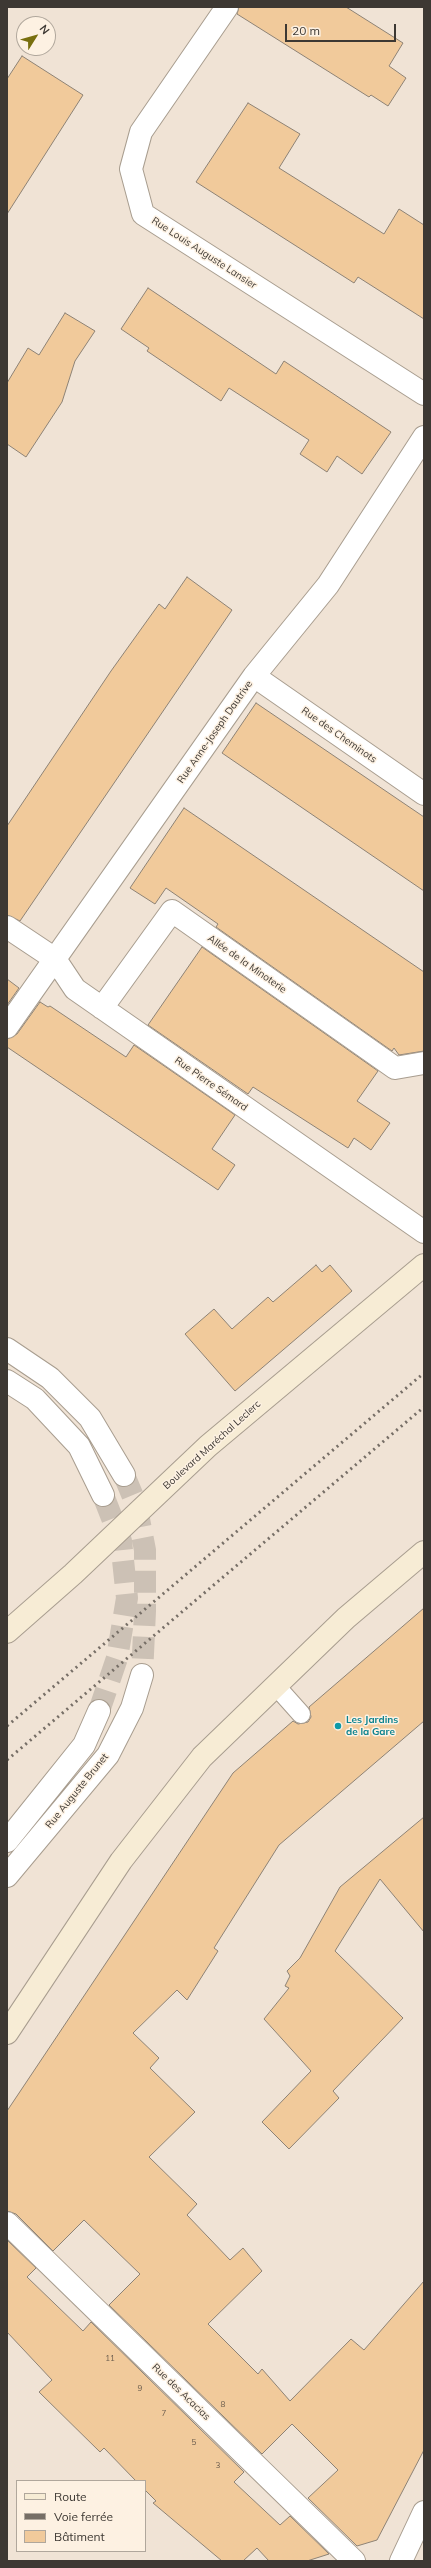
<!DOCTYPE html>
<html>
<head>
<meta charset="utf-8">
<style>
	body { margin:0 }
	#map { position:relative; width:431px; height:2568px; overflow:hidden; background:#f0e3d5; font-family:Mulish,sans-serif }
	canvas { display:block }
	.frame { position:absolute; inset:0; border:8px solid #3d3833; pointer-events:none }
	.legend { position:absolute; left:16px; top:2480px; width:130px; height:72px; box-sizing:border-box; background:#fdf1e2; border:1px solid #b0a79c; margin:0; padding:5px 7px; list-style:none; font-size:12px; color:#3d3833 }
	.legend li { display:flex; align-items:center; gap:8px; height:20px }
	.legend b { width:20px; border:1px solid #b0a79c }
	.north { position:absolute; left:16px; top:16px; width:40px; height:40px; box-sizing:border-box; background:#fdf1e2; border:1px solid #b0a79c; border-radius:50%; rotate:53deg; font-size:11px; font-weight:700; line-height:16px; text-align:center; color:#3d3833 }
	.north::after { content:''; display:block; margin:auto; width:14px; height:18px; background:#796f0e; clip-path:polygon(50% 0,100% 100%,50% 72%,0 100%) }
	.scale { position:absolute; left:285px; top:24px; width:111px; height:18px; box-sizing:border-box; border:2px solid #3d3833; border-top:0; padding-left:5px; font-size:12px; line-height:14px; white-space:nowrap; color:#3d3833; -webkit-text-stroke:3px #fdf1e2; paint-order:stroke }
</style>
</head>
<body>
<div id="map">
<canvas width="431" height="2568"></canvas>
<div class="frame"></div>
<ul class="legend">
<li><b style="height:5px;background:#f7ecd5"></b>Route</li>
<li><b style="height:5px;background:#766e66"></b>Voie ferrée</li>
<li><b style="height:11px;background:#f1ca9b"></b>Bâtiment</li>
</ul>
<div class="north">N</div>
<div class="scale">20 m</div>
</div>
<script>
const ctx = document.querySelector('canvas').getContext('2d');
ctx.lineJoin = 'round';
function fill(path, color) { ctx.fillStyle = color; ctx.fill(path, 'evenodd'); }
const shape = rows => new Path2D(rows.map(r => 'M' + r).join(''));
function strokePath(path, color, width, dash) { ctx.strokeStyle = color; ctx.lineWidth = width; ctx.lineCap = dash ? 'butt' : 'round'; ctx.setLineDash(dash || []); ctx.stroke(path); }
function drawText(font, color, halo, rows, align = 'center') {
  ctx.font = font + ' Mulish,sans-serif'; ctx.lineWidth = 3; ctx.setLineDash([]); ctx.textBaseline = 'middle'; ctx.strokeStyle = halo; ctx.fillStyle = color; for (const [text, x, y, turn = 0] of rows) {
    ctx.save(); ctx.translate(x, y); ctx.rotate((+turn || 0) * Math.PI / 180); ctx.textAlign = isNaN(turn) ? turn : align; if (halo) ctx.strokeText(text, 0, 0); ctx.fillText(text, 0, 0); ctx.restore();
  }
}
const building = shape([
	[239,7,346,7,403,43,389,66,406,78,388,106,371,95,369,97,237,14,239,7],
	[22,56,83,95,7,214,7,79,22,56],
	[248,103,300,134,279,168,384,234,399,209,424,225,424,319,358,277,354,283,196,182,248,103],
	[148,288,276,374,284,361,391,432,362,474,337,456,327,472,300,454,309,440,229,388,221,401,147,351,149,348,121,329,148,288],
	[65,313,95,331,75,361,62,402,26,457,7,444,7,383,28,348,39,355,65,313],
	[187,577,232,610,20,921,7,915,7,826,111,671,159,604,165,609,187,577],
	[256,703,424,817,424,891,222,753,256,703],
	[184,808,424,972,424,1051,399,1055,394,1048,392,1051,216,927,218,924,166,888,155,904,130,888,184,808],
	[202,947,378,1071,357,1101,390,1123,371,1150,354,1138,348,1148,253,1087,248,1094,148,1025,202,947],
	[7,979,19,988,7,1005,7,979],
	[40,1002,48,1007,50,1006,126,1057,134,1045,235,1115,212,1149,235,1165,218,1190,7,1047,7,1039,17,1034,40,1002],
	[316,1265,322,1272,330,1265,352,1291,235,1391,185,1334,214,1309,232,1329,268,1297,273,1302,316,1265],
	[424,1608,424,1721,279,1845,214,1948,218,1951,187,2000,177,1990,133,2033,159,2058,150,2068,195,2112,149,2157,197,2204,187,2215,230,2260,243,2248,262,2271,208,2324,258,2374,262,2369,290,2401,351,2339,364,2350,424,2281,424,2450,377,2540,357,2546,308,2498,338,2470,292,2424,262,2454,109,2305,140,2274,84,2220,53,2251,16,2214,7,2211,7,2111,233,1773,293,1721,298,1724,308,1722,311,1717,309,1707,424,1608],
	[424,1817,424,1932,380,1879,335,1951,403,2018,333,2091,339,2098,289,2149,262,2122,311,2071,264,2019,289,1988,285,1986,290,1976,287,1971,300,1958,340,1887,424,1817],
	[7,2240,36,2268,27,2277,83,2331,91,2322,244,2472,234,2482,280,2525,290,2516,329,2554,307,2561,269,2561,257,2548,243,2561,222,2561,153,2503,156,2501,145,2490,145,2481,136,2481,104,2448,100,2452,39,2392,52,2380,7,2332,7,2240]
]);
const streetTunnel = shape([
	[124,1475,136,1504,145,1550,145,1611,142,1675],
	[99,1711,117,1658,127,1598,121,1541,103,1495]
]);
const lane = shape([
	[276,1686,301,1714]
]);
const street = shape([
	[227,7,141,132,131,169,143,214,424,394],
	[254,676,424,794],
	[7,927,55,959,75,989,424,1232],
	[102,1008,172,911,395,1068,424,1063],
	[7,1027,254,676,328,585,424,437],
	[7,1349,50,1378,90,1418,124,1475],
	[7,1381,35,1399,79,1446,103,1495],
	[7,1841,84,1745,99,1711],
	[7,1876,108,1755,132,1708,142,1675],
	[7,2223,354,2561],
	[401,2561,424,2512]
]);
const secondary = shape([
	[7,1632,73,1574,208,1446,424,1265],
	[7,2033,121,1861,202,1757,346,1618,424,1552]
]);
const rail = shape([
	[7,1726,424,1373],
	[7,1760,424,1407]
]);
const markers = [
	[338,1726,4,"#0f9aa8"]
];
const numberNames = [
	["11",110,2359],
	["9",140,2389],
	["8",223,2405],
	["7",164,2414],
	["5",194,2443],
	["3",218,2466]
];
const streetNames = [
	["Rue Louis Auguste Lansier",204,253,33],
	["Rue Anne-Joseph Dautrive",215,732,-55],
	["Rue des Cheminots",339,735,35],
	["Allée de la Minoterie",247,964,35],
	["Rue Pierre Sémard",211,1084,35],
	["Boulevard Maréchal Leclerc",212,1445,-42],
	["Rue Auguste Brunet",77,1791,-51],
	["Rue des Acacias",181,2392,44]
];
const cultureNames = [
	["Les Jardins",346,1720],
	["de la Gare",346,1732]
];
fill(building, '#f1ca9b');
strokePath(building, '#8d8275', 1);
strokePath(streetTunnel, '#ccc1b5', 22, [22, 11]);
strokePath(lane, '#a89d8f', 20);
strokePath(street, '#a89d8f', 24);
strokePath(secondary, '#a89d8f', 24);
strokePath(lane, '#fff', 18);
strokePath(street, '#fff', 22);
strokePath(secondary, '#f7ecd5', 22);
strokePath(rail, '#766e66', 3, [2, 4]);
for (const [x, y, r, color] of markers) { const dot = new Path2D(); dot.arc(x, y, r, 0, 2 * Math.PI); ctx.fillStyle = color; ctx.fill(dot); strokePath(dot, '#fdf1e2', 1.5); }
drawText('8px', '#6a5c4d', null, numberNames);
drawText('10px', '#3d3833', '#fdf1e2', streetNames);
drawText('bold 10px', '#0d838f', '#fdf1e2', cultureNames, 'left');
</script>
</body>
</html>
